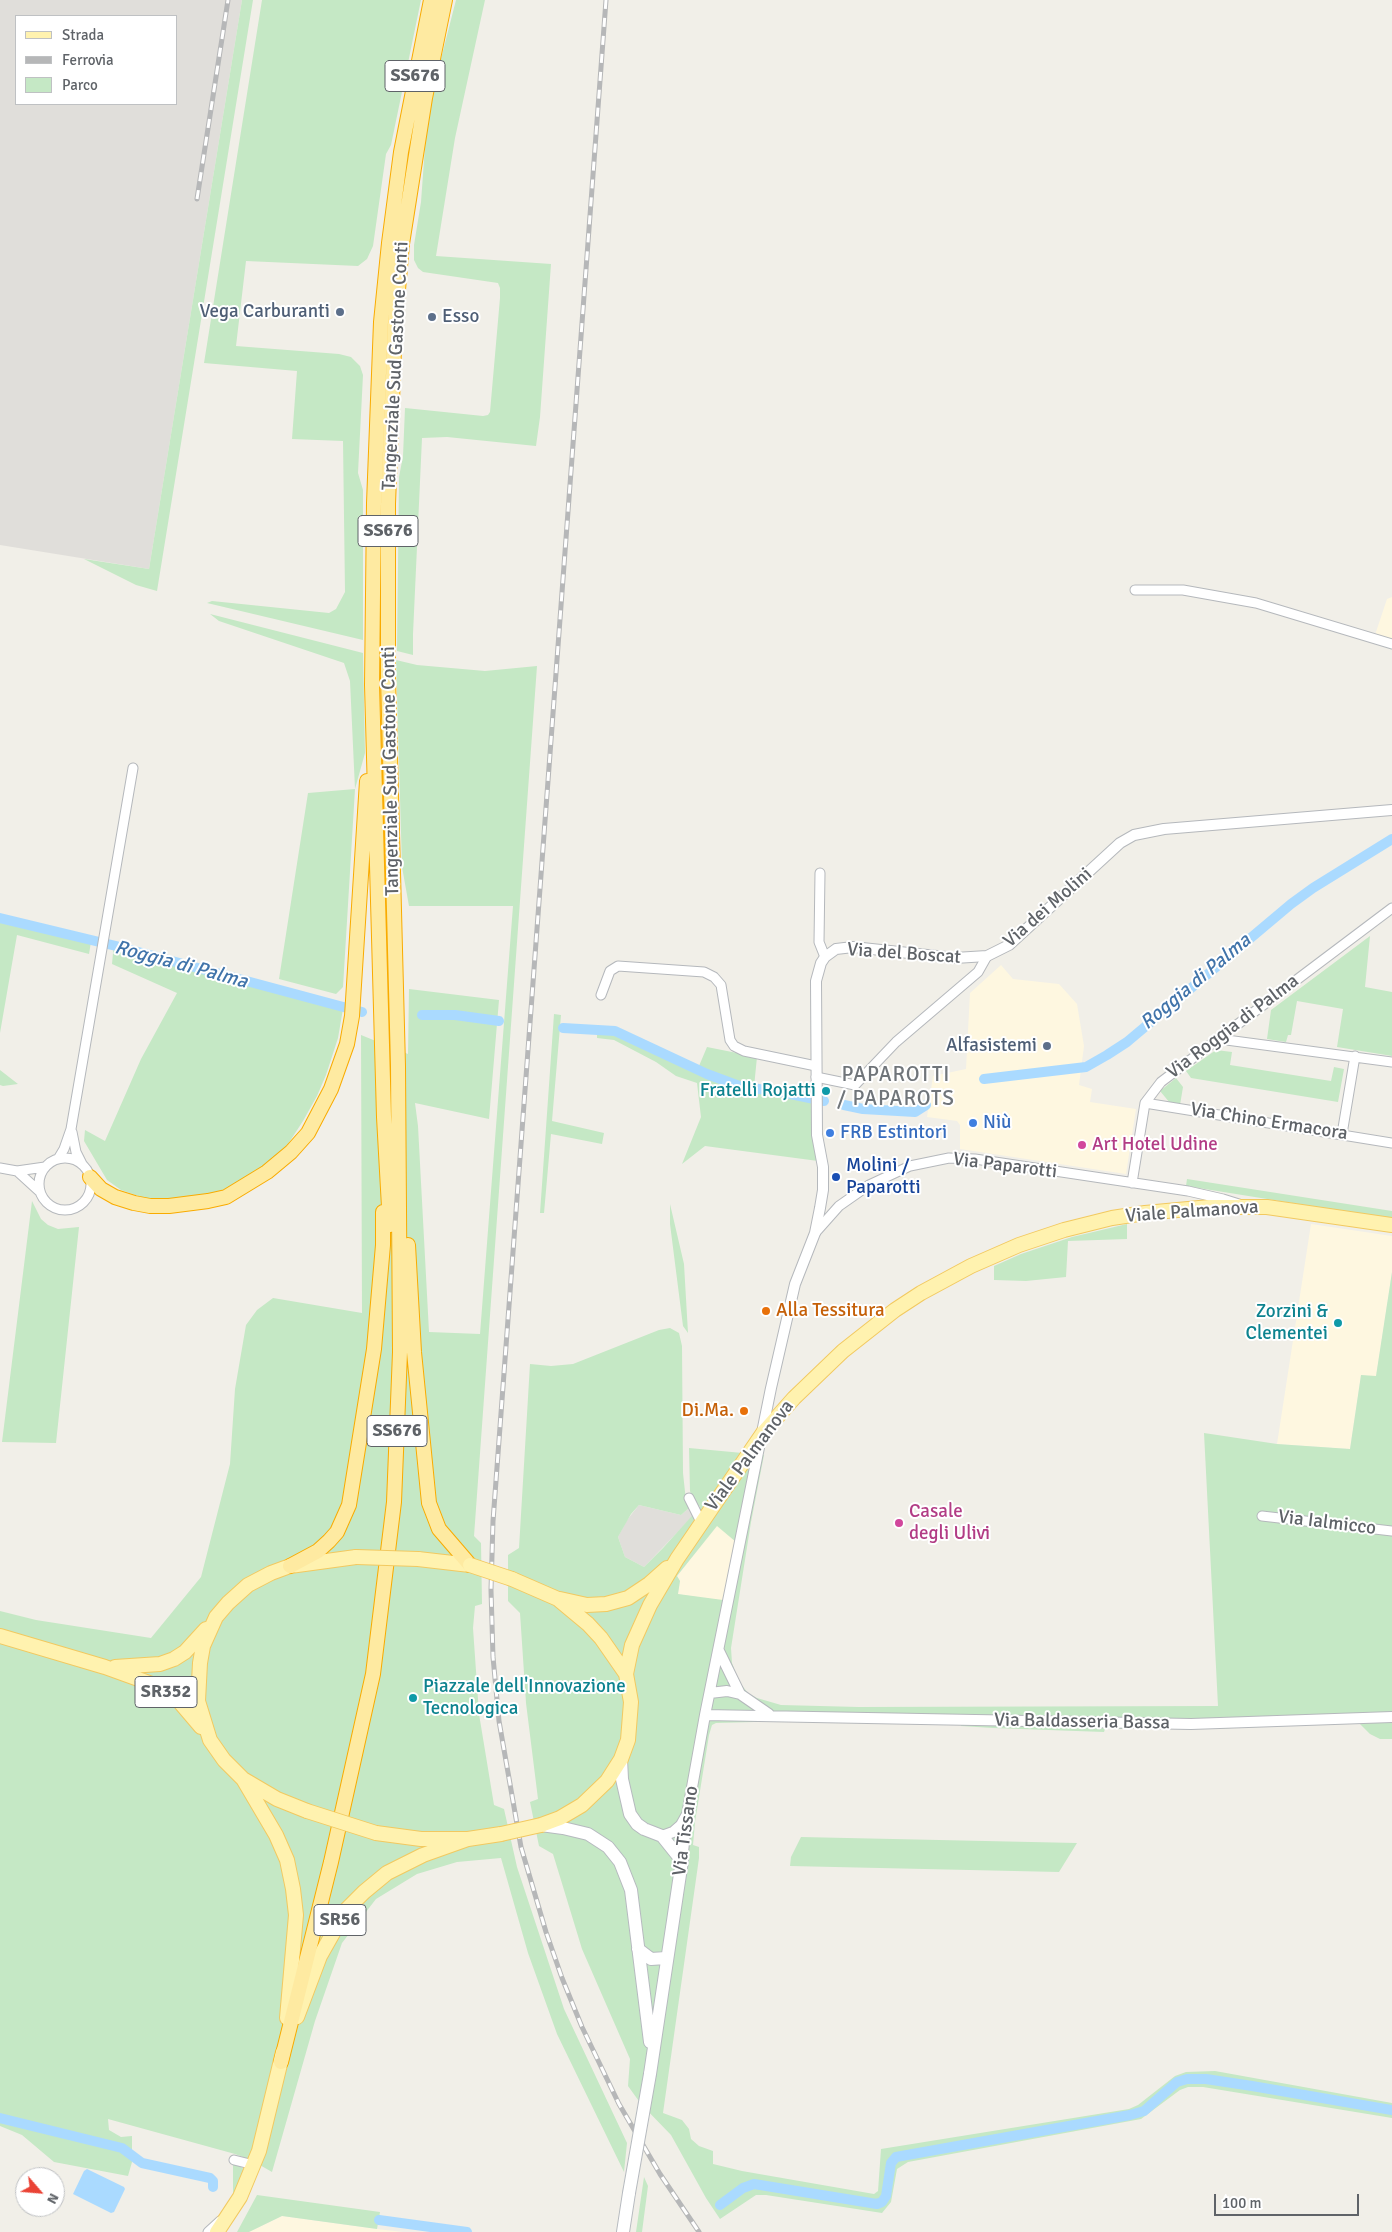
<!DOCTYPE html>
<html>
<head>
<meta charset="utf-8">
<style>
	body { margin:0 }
	#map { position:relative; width:1392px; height:2232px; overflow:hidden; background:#f1efe8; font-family:Signika,sans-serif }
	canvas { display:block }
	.legend { position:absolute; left:15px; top:15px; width:162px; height:90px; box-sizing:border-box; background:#fff; border:1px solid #bfc1c3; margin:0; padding:6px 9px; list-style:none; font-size:15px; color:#5f6368 }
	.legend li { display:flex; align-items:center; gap:10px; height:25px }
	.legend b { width:25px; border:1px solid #bfc1c3 }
	.north { position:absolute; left:15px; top:2167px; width:50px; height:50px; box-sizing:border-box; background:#fff; border:1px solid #bfc1c3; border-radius:50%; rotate:117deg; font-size:14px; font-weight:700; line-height:20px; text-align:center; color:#5f6368 }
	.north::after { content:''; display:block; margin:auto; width:18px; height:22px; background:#ea4335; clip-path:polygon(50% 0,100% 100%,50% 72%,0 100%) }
	.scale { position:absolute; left:1214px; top:2194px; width:145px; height:22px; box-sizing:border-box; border:2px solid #5f6368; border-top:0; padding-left:6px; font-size:15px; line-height:18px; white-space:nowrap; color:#5f6368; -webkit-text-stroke:4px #fff; paint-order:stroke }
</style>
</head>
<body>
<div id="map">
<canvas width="1392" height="2232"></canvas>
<ul class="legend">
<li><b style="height:6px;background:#fff2af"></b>Strada</li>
<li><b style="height:6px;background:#b6b7b8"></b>Ferrovia</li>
<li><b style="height:14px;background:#c5e8c5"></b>Parco</li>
</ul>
<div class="north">N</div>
<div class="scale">100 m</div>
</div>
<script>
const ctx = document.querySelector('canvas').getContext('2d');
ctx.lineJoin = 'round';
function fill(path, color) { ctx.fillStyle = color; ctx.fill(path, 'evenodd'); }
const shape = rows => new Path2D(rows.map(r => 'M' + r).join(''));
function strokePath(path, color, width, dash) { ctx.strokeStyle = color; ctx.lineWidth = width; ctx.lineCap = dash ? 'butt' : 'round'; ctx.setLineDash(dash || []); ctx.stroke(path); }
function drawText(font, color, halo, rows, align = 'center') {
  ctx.font = font + ' Signika,sans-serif'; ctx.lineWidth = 4; ctx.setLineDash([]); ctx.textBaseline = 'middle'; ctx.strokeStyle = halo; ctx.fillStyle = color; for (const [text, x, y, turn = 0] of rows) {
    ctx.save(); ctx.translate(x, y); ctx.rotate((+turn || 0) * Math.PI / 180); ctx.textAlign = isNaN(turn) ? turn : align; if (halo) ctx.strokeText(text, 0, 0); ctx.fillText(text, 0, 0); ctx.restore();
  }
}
const commercial = shape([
	[1392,597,1392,640,1375,635,1387,599],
	[1001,965,1013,979,1059,984,1077,1004,1084,1046,1079,1085,1092,1089,1090,1102,1136,1109,1126,1174,960,1149,960,1125,957,1121,927,1117,933,1076,966,1069,970,993],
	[1311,1224,1392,1236,1392,1272,1376,1377,1361,1375,1350,1449,1277,1444],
	[717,1525,736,1542,723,1601,678,1594,680,1581,677,1576],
	[282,2216,377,2229,403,2232,249,2232]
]);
const industrial = shape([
	[0,0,242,0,149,569,0,545],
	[16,16,176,16,176,104,16,104],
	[639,1505,681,1515,689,1508,693,1516,644,1567,625,1557,618,1537,627,1520]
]);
const green = shape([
	[242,0,253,0,157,591,136,585,84,559,149,569],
	[262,0,421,0,391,145,386,154,373,246,367,259,358,266,246,261,236,346,339,354,351,357,360,366,363,375,358,473,363,490,363,640,207,603,212,601,329,613,336,609,345,592,343,441,292,439,297,371,204,363],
	[456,0,485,0,455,138,436,256,551,264,540,417,536,446,447,437,422,438,413,634,413,655,397,651,399,477,403,456,405,408,483,416,488,415,490,412,500,298,500,288,498,283,423,272,418,268,414,260,414,245,421,202,426,133,433,90],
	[210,614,363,653,365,753,355,789,343,987,336,994,279,979,308,793,355,789,350,681,344,663,219,621],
	[396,660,417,665,485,671,537,666,474,1536,481,1543,482,1604,475,1606,473,1628,479,1714,494,1805,504,1809,517,1867,564,2009,627,2143,624,2172,557,2034,528,1953,501,1858,457,1862,417,1874,376,1899,342,1943,315,2021,272,2172,251,2160,235,2154,108,2119,109,2130,121,2137,132,2136,132,2162,128,2176,54,2162,22,2135,0,2126,0,1611,36,1620,151,1638,201,1577,230,1464,235,1389,246,1325,257,1310,273,1298,362,1313,361,1035,408,1054,409,989,499,1000,489,1119,415,1103,418,1126,429,1332,480,1334,513,906,409,906,402,867],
	[0,914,92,936,89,954,17,935,0,1033],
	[1370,936,1365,987,1392,992,1392,1056,1337,1047,1343,1009,1297,1001,1291,1035,1288,1035,1286,1042,1267,1039,1271,1010],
	[114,942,344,1003,338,1038,326,1075,317,1096,303,1121,288,1144,271,1161,228,1188,206,1196,150,1200,121,1190,107,1180,84,1141,85,1130,105,1141,141,1059,177,993,112,964],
	[554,1014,561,1015,552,1121,604,1133,602,1144,551,1134,544,1213,540,1213],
	[597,1032,614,1034,723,1083,742,1088,813,1101,818,1161,705,1146,682,1164,701,1117,697,1083,676,1076,656,1062,614,1040,597,1038],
	[707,1047,757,1057,754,1087,716,1074,699,1066],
	[1216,1050,1232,1052,1230,1065,1331,1081,1334,1067,1344,1069,1338,1102,1191,1078,1186,1071],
	[0,1070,18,1084,3,1086,0,1085],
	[1176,1078,1183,1087,1180,1105,1170,1103,1160,1091],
	[1187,1179,1392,1211,1392,1219,1186,1186],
	[32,1201,41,1219,48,1225,58,1229,79,1227,56,1443,2,1442],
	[670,1204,684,1264,688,1333,683,1326,670,1224],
	[1127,1224,1127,1239,1068,1241,1066,1277,1026,1281,994,1280,994,1266,1021,1254,1072,1237],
	[1392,1272,1392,1739,1380,1739,1370,1734,1359,1723,1206,1729,1105,1729,1104,1732,993,1728,961,1726,961,1724,829,1720,716,1723,712,1725,709,1735,695,1822,693,1845,699,1847,699,1858,663,2113,682,2120,689,2129,691,2139,699,2146,713,2151,713,2164,742,2171,874,2194,878,2191,881,2149,1129,2109,1138,2105,1175,2076,1186,2072,1215,2071,1392,2103,1392,2118,1203,2087,1188,2087,1180,2090,1141,2119,908,2162,897,2169,891,2202,882,2213,766,2195,756,2195,720,2219,706,2198,671,2135,641,2104,628,2086,630,2059,582,1949,553,1854,539,1846,530,1802,538,1799,526,1703,520,1613,508,1601,508,1555,519,1548,530,1364,551,1366,573,1364,659,1330,670,1328,679,1333,682,1346,683,1473,686,1501,689,1508,681,1515,639,1505,631,1514,618,1537,625,1557,644,1567,663,1548,700,1507,693,1500,690,1491,689,1448,764,1455,751,1522,731,1648,732,1663,739,1682,749,1694,757,1698,781,1705,859,1707,1218,1706,1204,1433,1277,1444,1350,1449,1361,1375,1376,1376],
	[717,1526,736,1542,723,1600,678,1594,680,1581,677,1576],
	[801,1837,1077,1843,1059,1872,790,1866,791,1857],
	[233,2162,244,2169,235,2194,233,2194],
	[644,2177,648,2186,642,2232,636,2232],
	[257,2195,380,2212,377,2229,282,2216,249,2232,237,2232]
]);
const water = shape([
	[87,2169,124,2187,125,2189,114,2212,111,2213,73,2194,84,2171]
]);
const canal = shape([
	[0,918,116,946,362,1012],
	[422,1015,455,1015,499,1021],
	[563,1028,615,1031,707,1074,742,1087,776,1091,824,1101],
	[984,1079,1086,1067,1107,1055,1127,1042,1291,904,1313,888,1392,839],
	[844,1105,863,1109,915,1112,926,1105],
	[0,2118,122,2148,142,2163,210,2178,213,2181,213,2187],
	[720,2205,743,2188,754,2184,877,2204,882,2202,886,2196,891,2163,896,2157,1130,2115,1144,2111,1177,2082,1187,2079,1206,2079,1252,2086,1392,2110],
	[379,2220,467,2232]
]);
const minor = shape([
	[1135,590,1183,590,1256,603,1392,644],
	[820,873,819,942,825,957],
	[601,995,610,971,618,966,704,972,714,977,721,985,730,1040,734,1046,744,1051,816,1066],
	[1219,1039,1392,1062],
	[816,1077,855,1085,896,1042,978,972,987,956],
	[1145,1103,1392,1143],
	[72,1132,76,1152,82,1164],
	[1342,1134,1355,1056],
	'39 1184a26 26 0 1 1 52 0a26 26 0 1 1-52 0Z',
	[58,1159,64,1149,71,1129,133,768],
	[0,1168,17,1171,45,1167],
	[17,1171,40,1192],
	[1132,1183,1145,1103,1161,1082,1392,908],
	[815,1233,839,1206,869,1185,910,1166,949,1158,975,1159,1188,1191,1223,1199,1239,1204],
	[689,1498,701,1522],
	[1262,1516,1392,1531],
	[234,2160,254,2165],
	[208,2232,220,2221]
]);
const tertiary = shape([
	[719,1651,740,1694,769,1714],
	[710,1693,727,1691,740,1694],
	[705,1715,1191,1724,1392,1717],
	[662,1836,673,1832,681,1825,686,1816],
	[682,1861,687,1815,705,1715,771,1388,795,1284,815,1233,820,1208,823,1190,823,1167,817,1135,816,981,821,963,825,957,836,949,853,947,955,958,987,956,1009,945,1120,843,1134,835,1164,829,1392,810]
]);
const secondary = shape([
	[621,1759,622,1779,630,1814,637,1824,644,1829,662,1836,682,1861,650,2074],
	[541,1825,563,1828,588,1834,608,1847,620,1862,631,1890,650,2042],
	[638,1949,651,1959,666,1958],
	[623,2232,629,2193]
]);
const primary = shape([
	[418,1559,470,1565],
	[512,1579,558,1599,588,1624,601,1638,626,1674,631,1702,628,1740,621,1759,607,1781,582,1805,560,1818,541,1825],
	[560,1599,587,1605,606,1604,628,1598,649,1584,667,1568],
	[0,1636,105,1667,152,1684,178,1700,201,1727],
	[115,1667,160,1664,174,1659,185,1652,206,1629],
	[626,1674,632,1645,650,1605,677,1559,763,1433,794,1398,843,1351,895,1310,921,1293,971,1266,1019,1245,1064,1230,1112,1218,1145,1213,1210,1207,1267,1207,1392,1225],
	[243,1779,276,1835,287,1860,293,1889,296,1915,287,2018],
	[307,1811,277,1799,243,1779,224,1760,210,1740,198,1701,200,1663,203,1646,216,1617,228,1603,248,1585,271,1573,290,1566,356,1557],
	[376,1833,421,1839,468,1839,501,1834],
	[297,2017,320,1956,346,1910,364,1892,387,1873,423,1855,468,1839],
	[217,2232,240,2197,259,2151,283,2052]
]);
const trunk = shape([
	[90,1177,101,1189,115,1197,134,1203,150,1206,169,1206,208,1201,226,1197,267,1172,291,1152,308,1133,331,1089,347,1044,352,1016,367,781],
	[390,1225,384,1117,372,685,374,503,381,322,389,243,401,152,431,0],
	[408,1245,414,1352,429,1503,439,1529,470,1565],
	[290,1566,318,1551,329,1541,337,1532,349,1505,374,1349,383,1245,383,1212],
	[281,2062,331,1862,373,1674,394,1502,400,1352,398,1066,388,677,388,504,395,324,402,244,425,98,445,0]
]);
const rail = shape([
	[606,0,493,1521,491,1590,493,1657,499,1721,521,1847,546,1932,562,1978,582,2027,619,2104,660,2174,699,2232],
	[197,199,228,0]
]);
const secondaryBridge = shape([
	[629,2193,650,2074]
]);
const primaryBridge = shape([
	[356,1557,418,1559],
	[470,1565,512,1579],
	[307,1811,376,1833],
	[501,1834,541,1825]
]);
const markers = [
	[340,312,5,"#5c6f8a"],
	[432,317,5,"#5c6f8a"],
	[1047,1046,5,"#5c6f8a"],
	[826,1091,5,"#0f9aa8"],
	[973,1123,5,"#3f7fe0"],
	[830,1133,5,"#3f7fe0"],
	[1082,1145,5,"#d1479c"],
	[836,1177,5,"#1a4fb4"],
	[766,1311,5,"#e8710a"],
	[1338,1323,5,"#0f9aa8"],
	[744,1411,5,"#e8710a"],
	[899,1523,5,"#d1479c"],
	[413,1698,5,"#0f9aa8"]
];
const shields = [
	[415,76,60],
	[388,531,60],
	[397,1431,60],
	[166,1692,62],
	[340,1920,52]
];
const shieldNames = [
	["SS676",415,76],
	["SS676",388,531],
	["SS676",397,1431],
	["SR352",166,1692],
	["SR56",340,1920]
];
const serviceNames = [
	["Vega Carburanti",330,312],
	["Esso",442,317,"left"],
	["Alfasistemi",1037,1046]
];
const streetNames = [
	["Tangenziale Sud Gastone Conti",396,366,-87],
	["Tangenziale Sud Gastone Conti",391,771,-91],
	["Via dei Molini",1048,908,-41],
	["Via del Boscat",904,954,4],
	["Via Roggia di Palma",1233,1027,-37],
	["Via Chino Ermacora",1269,1122,9],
	["Via Paparotti",1005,1166,7],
	["Viale Palmanova",1192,1212,-4],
	["Viale Palmanova",750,1456,-53],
	["Via Ialmicco",1327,1523,7],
	["Via Baldasseria Bassa",1082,1722,1],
	["Via Tissano",686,1831,-82]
];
const cultureNames = [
	["Fratelli Rojatti",816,1091],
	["Zorzini &",1328,1312],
	["Clementei",1328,1334],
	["Piazzale dell'Innovazione",423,1687,"left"],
	["Tecnologica",423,1709,"left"]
];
const shopNames = [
	["Niù",983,1123],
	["FRB Estintori",840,1133]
];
const hotelNames = [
	["Art Hotel Udine",1092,1145],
	["Casale",909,1512],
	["degli Ulivi",909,1534]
];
const transitNames = [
	["Molini /",846,1166],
	["Paparotti",846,1188]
];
const foodNames = [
	["Alla Tessitura",776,1311],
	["Di.Ma.",734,1411,"right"]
];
const waterNames = [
	["Roggia di Palma",181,965,15],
	["Roggia di Palma",1196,982,-40]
];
const quarterNames = [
	["PAPAROTTI",896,1075],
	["/ PAPAROTS",896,1099]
];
fill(commercial, '#fef7e0');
fill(industrial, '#e0deda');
fill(green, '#c5e8c5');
fill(water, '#aadaff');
strokePath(canal, '#aadaff', 10);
strokePath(minor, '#b5b8bc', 11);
strokePath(tertiary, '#b5b8bc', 12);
strokePath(secondary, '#b6babf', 14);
strokePath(primary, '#f2c960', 16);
strokePath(trunk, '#f9ab00', 16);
strokePath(minor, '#fff', 9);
strokePath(tertiary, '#fff', 10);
strokePath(secondary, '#fff', 12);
strokePath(primary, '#fff2af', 14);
strokePath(trunk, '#feeaa1', 14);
strokePath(rail, '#b6b7b8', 5);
strokePath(rail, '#fff', 3, [9]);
strokePath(secondaryBridge, '#b6babf', 14, []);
strokePath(primaryBridge, '#f2c960', 16, []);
strokePath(secondaryBridge, '#fff', 12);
strokePath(primaryBridge, '#fff2af', 14);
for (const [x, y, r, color] of markers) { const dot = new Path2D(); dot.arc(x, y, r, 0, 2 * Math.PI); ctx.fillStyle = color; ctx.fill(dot); strokePath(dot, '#fff', 2); }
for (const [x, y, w] of shields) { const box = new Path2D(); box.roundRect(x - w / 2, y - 15.5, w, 31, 4); ctx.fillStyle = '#fff'; ctx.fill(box); strokePath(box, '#5f6368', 1); }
drawText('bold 18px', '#5f6368', null, shieldNames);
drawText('19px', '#4e5e75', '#fff', serviceNames, 'right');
drawText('19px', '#5f6368', '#fff', streetNames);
drawText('19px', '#0d838f', '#fff', cultureNames, 'right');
drawText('19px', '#366cbe', '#fff', shopNames, 'left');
drawText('19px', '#b23c85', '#fff', hotelNames, 'left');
drawText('19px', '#164399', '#fff', transitNames, 'left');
drawText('19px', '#c56008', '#fff', foodNames, 'left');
drawText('italic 20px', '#4174aa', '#fff', waterNames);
ctx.letterSpacing = '1px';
drawText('21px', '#70757a', '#fff', quarterNames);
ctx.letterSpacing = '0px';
</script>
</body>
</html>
